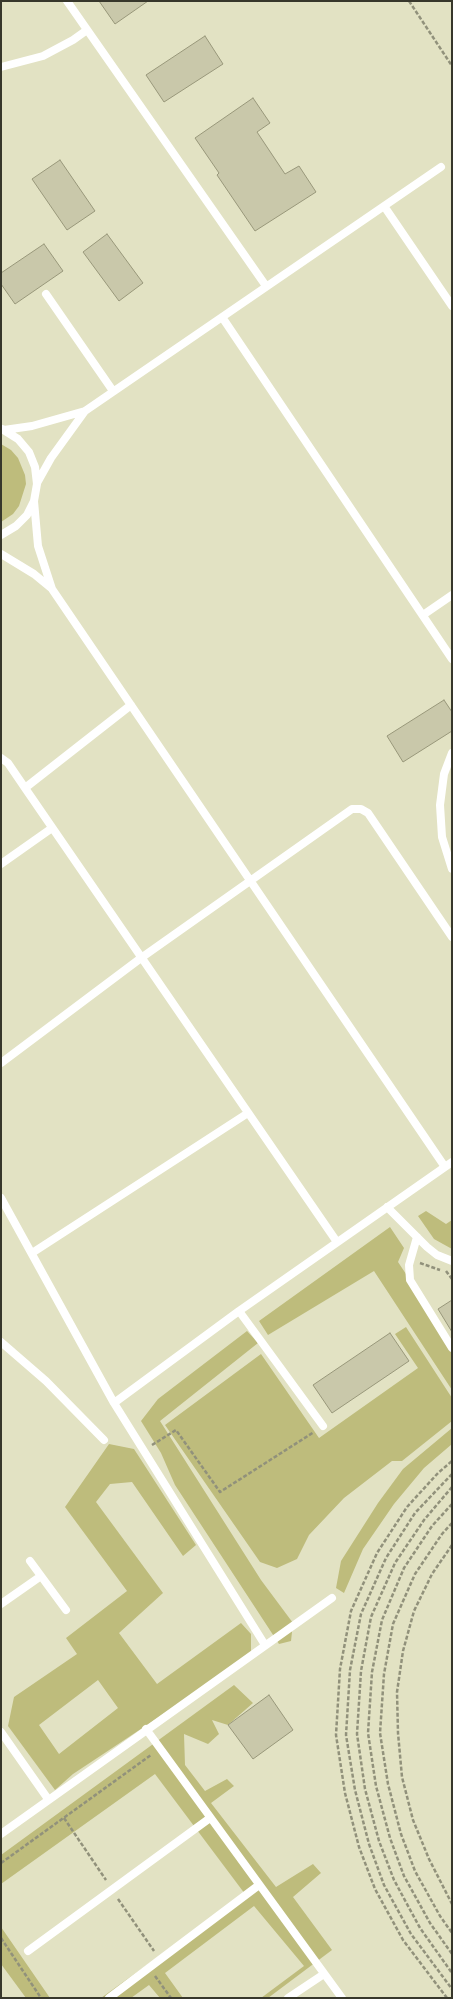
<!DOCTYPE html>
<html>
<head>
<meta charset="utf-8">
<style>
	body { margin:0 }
	#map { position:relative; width:453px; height:1999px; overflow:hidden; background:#e2e2c3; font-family:Rubik,sans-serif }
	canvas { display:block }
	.frame { position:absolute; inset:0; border:2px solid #37372b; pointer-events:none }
</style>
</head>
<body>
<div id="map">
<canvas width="453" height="1999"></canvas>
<div class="frame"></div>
</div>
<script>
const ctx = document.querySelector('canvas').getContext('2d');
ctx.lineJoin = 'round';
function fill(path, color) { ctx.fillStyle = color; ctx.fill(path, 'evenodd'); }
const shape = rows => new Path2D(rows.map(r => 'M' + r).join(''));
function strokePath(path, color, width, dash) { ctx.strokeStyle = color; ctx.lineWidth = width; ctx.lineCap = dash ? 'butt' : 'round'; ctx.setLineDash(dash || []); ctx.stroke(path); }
const green = shape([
	[1,444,11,450,18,458,25,475,26,484,19,506,13,514,1,522],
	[426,1211,446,1224,452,1220,452,1249,434,1239,418,1216],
	[390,1227,404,1248,398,1262,452,1343,452,1390,374,1271,268,1335,259,1321],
	[406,1327,452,1398,452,1421,402,1461,392,1461,344,1498,309,1535,297,1559,277,1568,260,1562,165,1425,261,1354,319,1438,418,1368,395,1334],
	[247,1331,258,1343,160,1421,261,1580,293,1623,291,1641,279,1644,175,1485,161,1453,141,1421,158,1399],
	[452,1428,452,1444,424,1468,394,1504,363,1549,344,1593,336,1588,341,1561,378,1503,403,1469],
	[109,1444,134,1449,196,1545,183,1556,132,1482,110,1484,96,1502,163,1593,119,1633,157,1684,241,1623,251,1634,251,1656,73,1774,55,1790,8,1726,14,1697,77,1654,66,1638,127,1591,65,1507],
	[98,1680,118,1708,59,1754,39,1725],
	[234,1685,253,1703,228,1725,212,1720,219,1734,208,1744,184,1734,185,1765,205,1791,227,1779,234,1786,211,1803,276,1887,313,1864,321,1873,293,1897,332,1950,268,1998,261,1998,304,1966,254,1906,165,1973,183,1998,160,1998,149,1985,131,1998,101,1998,245,1894,155,1774,1,1884,1,1855],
	[1,1927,50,1998,26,1998,1,1964]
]);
const building = shape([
	[99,1,148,1,115,24,99,1],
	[205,36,223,64,164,102,146,75,205,36],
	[253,98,270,123,257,132,285,174,299,166,316,192,255,231,217,175,219,173,195,138,253,98],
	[60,160,95,211,67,230,32,179,60,160],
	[107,234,143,283,119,301,83,252,107,234],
	[44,244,63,271,15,304,1,284,1,273,44,244],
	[444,700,452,712,452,731,403,762,387,736,444,700],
	[452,1300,452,1332,438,1309,452,1300],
	[390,1333,409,1361,332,1413,313,1385,390,1333],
	[269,1695,293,1730,253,1759,228,1725,269,1695]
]);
const path = shape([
	[409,1,452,66],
	[420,1263,440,1270],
	[446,1271,452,1279],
	[152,1445,176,1430,220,1492,314,1432],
	[452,1474,415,1513,386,1558,361,1614,350,1670,346,1735,355,1790,369,1844,384,1885,411,1934,452,1989],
	[452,1487,424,1520,395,1563,371,1617,361,1671,357,1734,365,1789,379,1841,394,1880,420,1928,452,1973],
	[452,1504,432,1526,404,1568,382,1620,372,1672,368,1733,376,1786,390,1838,404,1876,430,1923,452,1954],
	[452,1523,442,1534,415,1574,393,1624,384,1674,380,1733,388,1784,401,1834,415,1871,440,1916,452,1933],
	[452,1545,432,1574,414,1611,403,1651,397,1692,398,1733,402,1777,413,1820,429,1859,452,1904],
	[64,1818,106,1880],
	[1,1863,151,1755],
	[118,1899,154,1951],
	[1,1938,41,1998],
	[155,1976,171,1998],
	[447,1998,403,1940,375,1889,359,1847,345,1793,336,1735,340,1669,351,1611,377,1553,407,1507,438,1473,452,1461]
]);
const lane = shape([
	[67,1,266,286],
	[1,67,43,56,73,40,87,30],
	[384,206,452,306],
	[46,294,113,391],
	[222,317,452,659],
	[4,430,32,426,85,411,441,167],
	[37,483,51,458,85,411],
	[34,501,38,546,52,589,445,1167],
	[1,535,16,526,27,515,34,501,37,484,35,467,29,452,18,439,2,429],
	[1,554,34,574,51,588],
	[423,615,452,595],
	[452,753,444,774,440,805,442,837,452,869],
	[1,758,8,763,25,788,337,1242],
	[25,788,131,705],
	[1,864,52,828],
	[1,1063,141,958,352,809,361,809,368,813,452,937],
	[1,1198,114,1403,265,1645],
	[387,1207,427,1247,437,1255,452,1261],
	[417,1237,409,1265,410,1280,452,1348],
	[32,1253,248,1113],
	[239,1311,323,1426],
	[1,1342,46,1381,104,1440],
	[114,1403,239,1311,452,1162],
	[30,1561,66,1610],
	[1,1604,41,1576],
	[146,1729,342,1998],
	[1,1732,48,1799],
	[1,1834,332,1598],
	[28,1951,210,1818],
	[109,1998,259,1885],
	[288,1998,324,1974]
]);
fill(green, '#bebc7c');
fill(building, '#c9c8aa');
strokePath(building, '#98977a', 1);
strokePath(path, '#91917b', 2.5, [4, 2]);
strokePath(lane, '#fff', 8);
</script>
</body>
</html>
